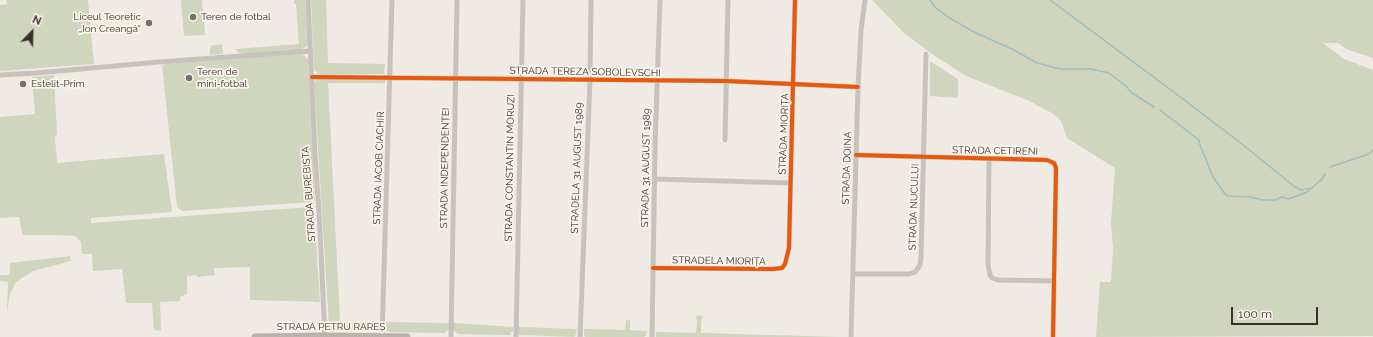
<!DOCTYPE html>
<html>
<head>
<meta charset="utf-8">
<style>
	body { margin:0 }
	#map { position:relative; width:1373px; height:337px; overflow:hidden; background:#efeae4; font-family:Raleway,sans-serif }
	canvas { display:block }
	.north { position:absolute; left:12px; top:12px; width:40px; height:40px; -webkit-text-stroke:3px #faf4ec; paint-order:stroke; rotate:23deg; font-size:11px; font-weight:700; line-height:16px; text-align:center; color:#3a2f2a }
	.north::after { content:''; display:block; margin:auto; width:14px; height:18px; background:#3a2f2a; clip-path:polygon(50% 0,100% 100%,50% 72%,0 100%) }
	.scale { position:absolute; left:1231px; top:307px; width:87px; height:18px; box-sizing:border-box; border:2px solid #3a2f2a; border-top:0; padding-left:5px; font-size:12px; line-height:14px; white-space:nowrap; color:#3a2f2a; -webkit-text-stroke:3px #faf4ec; paint-order:stroke }
</style>
</head>
<body>
<div id="map">
<canvas width="1373" height="337"></canvas>
<div class="north">N</div>
<div class="scale">100 m</div>
</div>
<script>
const ctx = document.querySelector('canvas').getContext('2d');
ctx.lineJoin = 'round';
function fill(path, color) { ctx.fillStyle = color; ctx.fill(path, 'evenodd'); }
const shape = rows => new Path2D(rows.map(r => 'M' + r).join(''));
function strokePath(path, color, width, dash) { ctx.strokeStyle = color; ctx.lineWidth = width; ctx.lineCap = dash ? 'butt' : 'round'; ctx.setLineDash(dash || []); ctx.stroke(path); }
function drawText(font, color, halo, rows, align = 'center') {
  ctx.font = font + ' Raleway,sans-serif'; ctx.lineWidth = 3.5; ctx.setLineDash([]); ctx.textBaseline = 'middle'; ctx.strokeStyle = halo; ctx.fillStyle = color; for (const [text, x, y, turn = 0] of rows) {
    ctx.save(); ctx.translate(x, y); ctx.rotate((+turn || 0) * Math.PI / 180); ctx.textAlign = isNaN(turn) ? turn : align; if (halo) ctx.strokeText(text, 0, 0); ctx.fillText(text, 0, 0); ctx.restore();
  }
}
const green = shape([
	[6,0,88,0,94,64,0,71,0,5,7,4],
	[181,0,202,0,205,35,184,36],
	[294,0,305,0,308,40,307,46,301,50,247,54,239,53,235,49,299,44,296,4,294,4],
	[311,0,326,0,328,63,385,64,384,74,320,75,314,70],
	[872,0,1373,0,1373,58,1346,49,1338,43,1323,43,1344,59,1373,70,1373,336,1096,337,1100,282,1111,282,1113,248,1111,223,1115,168,1067,138,1061,121,1052,113,1027,100,966,76,929,52,903,32],
	[222,44,223,54,210,55,210,46],
	[302,54,305,56,308,60,315,200,311,202,182,211,177,207,162,66,165,64],
	[930,61,958,79,958,98,930,96],
	[54,75,57,134,55,137,57,163,164,154,172,212,91,218,91,223,310,207,314,210,320,302,250,300,250,267,214,268,215,275,197,277,197,275,187,276,187,294,180,297,180,301,160,302,161,331,154,330,152,303,126,303,122,269,93,271,92,254,82,254,81,242,75,236,57,235,23,235,19,217,0,218,0,117,35,114,32,77],
	[317,79,385,80,385,83,328,83,340,322,381,322,381,328,379,328,377,331,331,328,329,327,314,82],
	[70,256,71,261,33,271,16,282,10,294,7,312,8,282,0,281,0,275,8,275,10,273,10,263],
	[699,315,703,317,701,322,701,333,841,337,656,337,656,332,696,333,697,322,696,317],
	[626,320,630,320,630,330,647,331,646,335,644,337,585,337,584,335,584,329,625,330],
	[385,322,450,323,449,330,447,330,445,333,389,332,384,328],
	[453,323,513,327,513,332,511,332,510,335,458,334,453,330],
	[518,327,577,329,576,334,574,337,521,335,519,335,519,332,517,332]
]);
const stream = shape([
	[930,0,935,7,948,17,974,32,1012,49,1037,63,1060,69,1091,69,1109,73,1126,86,1132,93,1154,107],
	[1050,0,1171,90,1242,144,1295,187,1301,190,1311,188],
	[1160,110,1199,140,1200,145,1213,177,1225,194,1228,196,1251,197,1262,200,1276,200,1282,197,1289,199,1307,192,1322,179,1325,174],
	[1330,167,1369,154,1373,150]
]);
const minor = shape([
	[308,0,315,155,319,212,325,336],
	[0,75,36,73,159,62,311,51],
	[312,77,726,81,858,87],
	[725,140,728,0],
	[856,155,1047,160,1054,163,1056,168,1053,337],
	[989,159,988,265,990,275,992,278,998,280,1054,281],
	[655,179,790,183],
	[653,268,773,269,782,268,785,264,789,248,795,0],
	[853,274,909,274,915,272,920,265,921,257,926,54],
	[382,337,392,0],
	[451,337,457,0],
	[516,337,523,0],
	[580,337,590,80,591,0],
	[652,337,655,146,660,0],
	[851,337,858,87,861,31,865,0]
]);
const secondary = shape([
	[255,337,325,336,407,337]
]);
const cycleway = shape([
	[312,77,726,81,858,87],
	[856,155,1047,160,1054,163,1056,168,1053,337],
	[653,268,773,269,782,268,785,264,789,248,795,0]
]);
const markers = [
	[193,17,4,"#79706b"],
	[149,23,4,"#79706b"],
	[189,78,4,"#79706b"],
	[23,84,4,"#79706b"]
];
const poiNames = [
	["Liceul Teoretic",141,17,"right"],
	["„Ion Creangă“",141,29,"right"],
	["Teren de fotbal",201,17],
	["Teren de",197,72],
	["mini-fotbal",197,84],
	["Estelit-Prim",31,84]
];
const streetNames = [
	["STRADA TEREZA SOBOLEVSCHI",585,72,1],
	["STRADA MIORIȚA",784,134,-88],
	["STRADA CETIRENI",995,151,1],
	["STRADA IACOB CIACHIR",379,168,-88],
	["STRADA INDEPENDENȚEI",445,168,-89],
	["STRADA CONSTANTIN MORUZI",510,168,-89],
	["STRADELA 31 AUGUST 1989",577,168,-88],
	["STRADA 31 AUGUST 1989",646,168,-89],
	["STRADA DOINA",847,168,-88],
	["STRADA BUREBISTA",309,194,-94],
	["STRADA NUCULUI",914,207,-88],
	["STRADELA MIORIȚA",719,261,1],
	["STRADA PETRU RAREȘ",331,327]
];
fill(green, '#d0d5be');
strokePath(stream, '#a0c1c0', 1.5);
strokePath(minor, '#c8c2bd', 5);
strokePath(secondary, '#b9b2ad', 7);
strokePath(cycleway, '#e8590c', 4);
for (const [x, y, r, color] of markers) { const dot = new Path2D(); dot.arc(x, y, r, 0, 2 * Math.PI); ctx.fillStyle = color; ctx.fill(dot); strokePath(dot, '#faf4ec', 1.5); }
drawText('10px', '#3a2f2a', '#faf4ec', poiNames, 'left');
drawText('10px', '#3a2f2a', '#faf4ec', streetNames);
</script>
</body>
</html>
